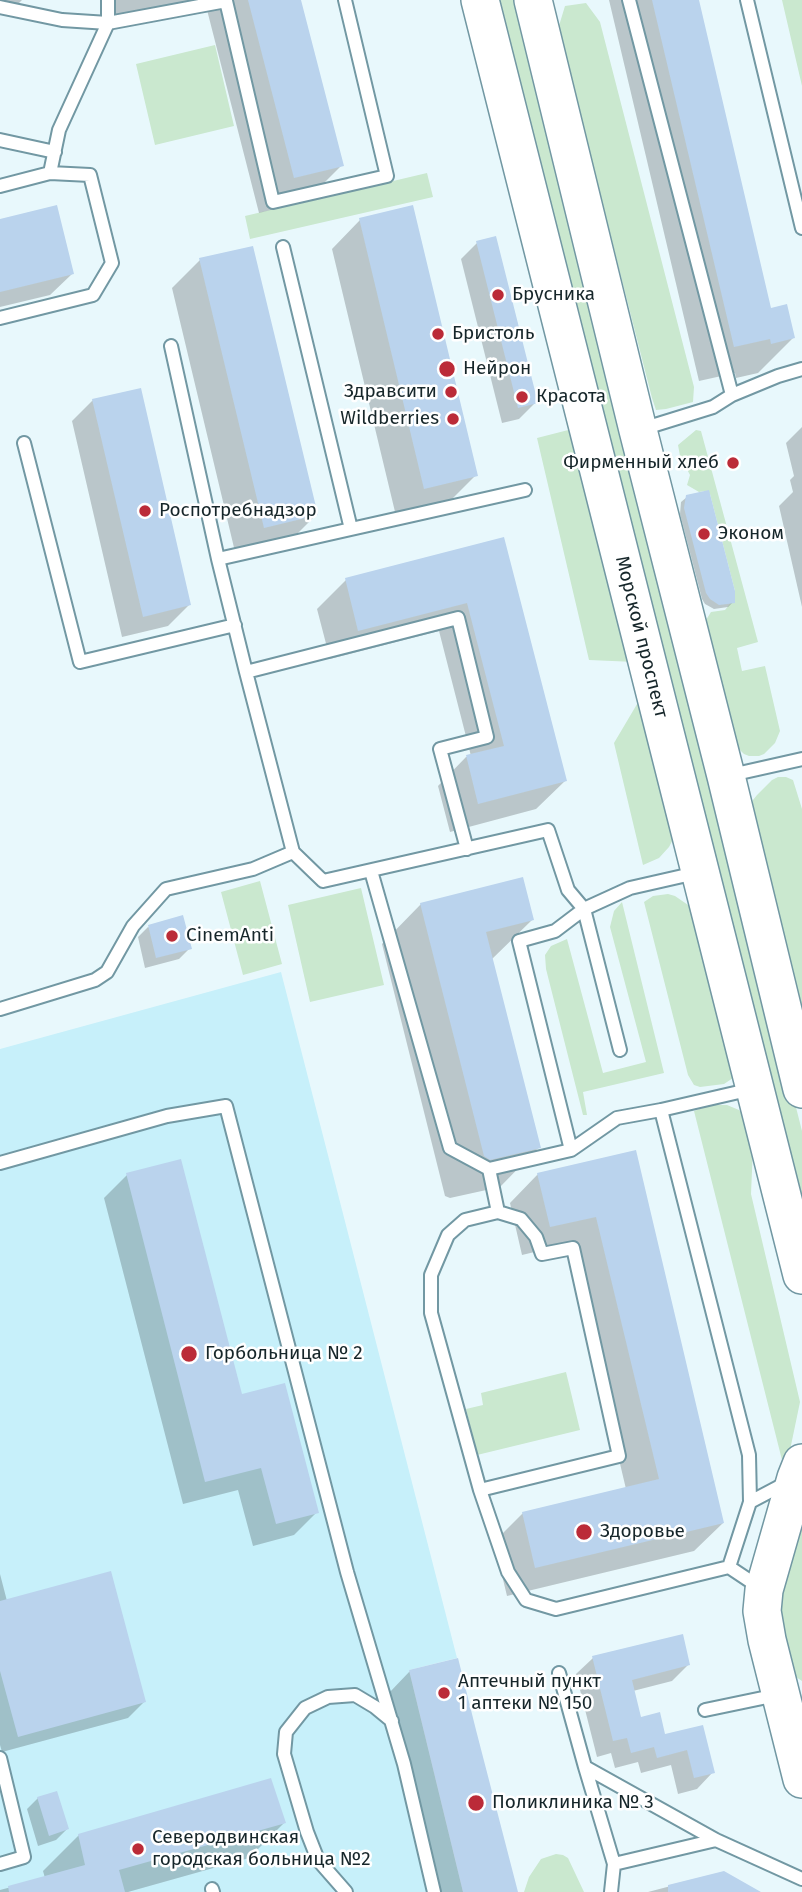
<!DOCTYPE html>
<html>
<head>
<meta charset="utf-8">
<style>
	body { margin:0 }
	canvas { display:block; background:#e8f8fc }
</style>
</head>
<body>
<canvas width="802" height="1892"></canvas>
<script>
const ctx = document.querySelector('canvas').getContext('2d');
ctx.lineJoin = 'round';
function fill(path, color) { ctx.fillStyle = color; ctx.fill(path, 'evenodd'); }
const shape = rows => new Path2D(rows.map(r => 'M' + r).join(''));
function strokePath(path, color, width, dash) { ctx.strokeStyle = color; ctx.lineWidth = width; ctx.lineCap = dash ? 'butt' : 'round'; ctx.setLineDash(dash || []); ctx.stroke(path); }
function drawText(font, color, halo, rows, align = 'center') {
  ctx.font = font + ' "Fira Sans",sans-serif'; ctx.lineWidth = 5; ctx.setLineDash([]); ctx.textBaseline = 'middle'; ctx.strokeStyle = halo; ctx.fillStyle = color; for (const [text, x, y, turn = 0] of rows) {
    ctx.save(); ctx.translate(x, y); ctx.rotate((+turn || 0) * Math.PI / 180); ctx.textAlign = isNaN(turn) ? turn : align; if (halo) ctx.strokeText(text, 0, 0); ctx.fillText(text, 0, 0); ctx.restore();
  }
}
const built = shape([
	[281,972,457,1658,409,1670,463,1892,0,1892,0,1049]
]);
const green = shape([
	[500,0,516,0,802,1131,802,1211],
	[782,0,802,0,802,86],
	[586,3,600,22,694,387,693,402,666,409,656,410,652,398,558,29,565,6],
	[215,45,234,126,155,145,136,64],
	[427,173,433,197,250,239,245,216],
	[580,427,635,662,589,660,537,438],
	[696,430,701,431,758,642,737,648,742,671,765,666,780,731,775,743,764,754,759,756,749,756,744,754,733,743,706,620,711,612,725,610,735,598,735,591,710,494,705,491,699,492,687,485,690,475,680,456,678,445],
	[643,694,678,830,669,847,659,858,643,865,614,743],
	[778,777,786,777,793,780,802,809,802,1019,752,815,753,800,757,795,772,780],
	[260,881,282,964,243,975,221,892],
	[361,888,384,985,310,1002,288,905],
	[668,894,675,896,691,907,736,1066,733,1078,724,1084,700,1087,694,1085,688,1075,644,902,653,896],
	[622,902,664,1073,583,1092,587,1115,583,1115,546,969,545,955,551,946,567,939,603,1073,646,1062,610,927,614,911],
	[711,1105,727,1105,739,1110,748,1121,753,1147,751,1194,800,1402,789,1455,782,1460,694,1111],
	[566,1372,580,1430,477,1455,466,1409,483,1405,481,1393],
	[802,1505,802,1681,796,1677,789,1670,780,1618,784,1566],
	[556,1854,563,1855,568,1858,584,1892,524,1892,529,1877,541,1859]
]);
const shadow = shape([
	[0,0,22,0,14,8,0,5],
	[112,0,299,0,342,165,306,201,259,213,206,6,119,28],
	[609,0,697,0,770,310,793,338,758,373,736,378,735,373,699,381],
	[360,220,476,475,447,504,396,516,332,249],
	[0,221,72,274,50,295,0,307],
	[477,243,536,402,519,419,502,423,461,259],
	[200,260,316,515,287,544,236,556,172,288],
	[93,400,189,605,168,626,122,637,72,421],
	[802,427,802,607,779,506,793,492,790,480,794,476,786,443],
	[687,497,733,602,728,607,714,609,705,604,702,599,680,514,681,502],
	[503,540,565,781,536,809,450,832,438,786,466,757,471,756,439,631,330,659,317,609,346,580],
	[421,904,532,920,491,960,539,1147,500,1187,450,1198,445,1196,382,944],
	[148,927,190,948,179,959,145,968,138,937],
	[634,1152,723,1523,694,1551,507,1596,494,1542,523,1513,626,1489,568,1244,522,1255,510,1203,538,1174],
	[127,1175,241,1396,317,1512,294,1535,253,1546,238,1490,183,1504,104,1198],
	[0,1574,7,1601,144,1702,128,1718,2,1752,0,1745],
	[593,1658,688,1665,672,1681,633,1691,640,1719,664,1736,702,1727,713,1772,697,1789,678,1794,671,1765,641,1773,638,1762,615,1768,611,1753,597,1757,576,1674],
	[410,1671,516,1892,437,1892,389,1693],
	[38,1798,67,1829,56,1840,38,1846,27,1809],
	[284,1823,249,1858,128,1892,0,1892,0,1890,45,1878,43,1871,79,1835],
	[724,1872,751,1892,648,1892]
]);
const building = shape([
	[248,0,301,0,344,166,294,178],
	[652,0,699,0,771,308,787,304,795,338,771,344,770,339,734,347],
	[57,205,74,274,0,292,0,219],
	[413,205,478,476,424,489,359,218],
	[496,236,538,403,518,408,476,241],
	[253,246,318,515,264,528,199,258],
	[141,388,191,605,143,617,92,399],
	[709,490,735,591,735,603,719,605,710,599,706,593,684,508,686,495],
	[504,537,567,781,478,804,466,755,504,746,467,603,358,631,345,578],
	[523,877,534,920,486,932,541,1148,490,1160,484,1156,420,903],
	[183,915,192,949,156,958,148,925],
	[636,1150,724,1523,535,1568,522,1512,659,1479,596,1217,550,1227,537,1173],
	[181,1159,242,1394,285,1383,319,1513,276,1524,261,1468,205,1482,126,1173],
	[111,1571,146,1702,18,1737,0,1671,0,1601],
	[683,1634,690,1665,632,1680,641,1717,660,1712,665,1734,703,1725,715,1773,694,1778,687,1750,657,1758,654,1747,631,1753,627,1738,613,1741,592,1656],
	[458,1658,476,1730,518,1892,463,1892,409,1670],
	[271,1778,286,1823,119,1870,125,1892,9,1892,8,1886,85,1865,78,1834],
	[57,1791,69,1829,49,1836,37,1797],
	[724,1871,761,1892,668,1892,668,1885]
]);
const service = shape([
	[629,0,732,395],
	[747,0,802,228],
	[0,7,62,20,108,23,226,1,273,202,387,176,345,0],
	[0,140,55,152],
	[50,173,59,130,108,23,108,0],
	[0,186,50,173,90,175,112,263,93,295,0,318],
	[171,346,218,559,246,672],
	[642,429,713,407,732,395,778,376,802,369],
	[24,443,80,662,235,625],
	[351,529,525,490],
	[218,559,351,529,283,247],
	[731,775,802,759],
	[293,852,323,881,548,830,568,890,584,909,620,1050],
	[371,871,450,1148,489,1169,498,1212],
	[0,1009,95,980,107,972,133,926,166,889,253,869,293,852,246,672,458,618,487,737,440,749,467,849],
	[661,1110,752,1089],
	[571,1150,519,941,555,931,584,909,630,888,696,873],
	[0,1163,167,1116,226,1106,347,1572,404,1764,434,1892],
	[489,1169,571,1150,617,1118,661,1110,749,1455,750,1502,786,1483],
	[480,1490,619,1456,573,1248,542,1254,536,1237,521,1219,498,1212,465,1220,448,1235,431,1275,431,1313,480,1490,508,1572,526,1600,556,1609,729,1567],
	[750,1502,729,1567,762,1589],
	[559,1673,585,1767,716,1840,802,1879],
	[705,1710,777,1695],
	[0,1758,24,1857,0,1864],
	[585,1767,614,1864,611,1892],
	[614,1864,716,1840],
	[212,1889,213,1892],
	[346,1892,318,1860,307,1832,284,1754,286,1732,305,1708,328,1697,355,1695,375,1707,392,1721]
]);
const primary = shape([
	[480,0,802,1275],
	[533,0,638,430,726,776,802,1089],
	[802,1463,796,1478,764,1590,762,1611,767,1640,802,1779]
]);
const markers = [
	[498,295,7,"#bb2b38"],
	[438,334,7,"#bb2b38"],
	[447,369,9,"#bb2b38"],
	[451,392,7,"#bb2b38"],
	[522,397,7,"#bb2b38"],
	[453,419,7,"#bb2b38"],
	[733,463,7,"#bb2b38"],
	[145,511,7,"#bb2b38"],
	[704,534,7,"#bb2b38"],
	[172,936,7,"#bb2b38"],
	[189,1354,9,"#bb2b38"],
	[584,1532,9,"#bb2b38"],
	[444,1693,7,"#bb2b38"],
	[476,1803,9,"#bb2b38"],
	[138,1849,7,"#bb2b38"]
];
const poiNames = [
	["Брусника",512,295],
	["Бристоль",452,334],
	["Нейрон",463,369],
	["Здравсити",437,392,"right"],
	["Красота",536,397],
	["Wildberries",439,419,"right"],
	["Фирменный хлеб",719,463,"right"],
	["Роспотребнадзор",159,511],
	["Эконом",718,534],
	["CinemAnti",186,936],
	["Горбольница № 2",205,1354],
	["Здоровье",600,1532],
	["Аптечный пункт",458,1682],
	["1 аптеки № 150",458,1704],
	["Поликлиника № 3",492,1803],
	["Северодвинская",152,1838],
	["городская больница №2",152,1860]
];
const streetNames = [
	["Морской проспект",641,637,76]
];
fill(built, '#c7f0fa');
fill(green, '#cae8cf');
fill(shadow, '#0003');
fill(building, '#bad3ed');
strokePath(service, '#7298a3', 16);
strokePath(primary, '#7298a3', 40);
strokePath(service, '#fff', 12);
strokePath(primary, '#fff', 37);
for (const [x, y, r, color] of markers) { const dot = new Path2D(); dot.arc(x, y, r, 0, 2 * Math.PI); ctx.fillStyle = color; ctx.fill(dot); strokePath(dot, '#fff', 2.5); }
drawText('19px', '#16262a', '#fff', poiNames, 'left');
drawText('19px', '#16262a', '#fff', streetNames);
</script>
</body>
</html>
